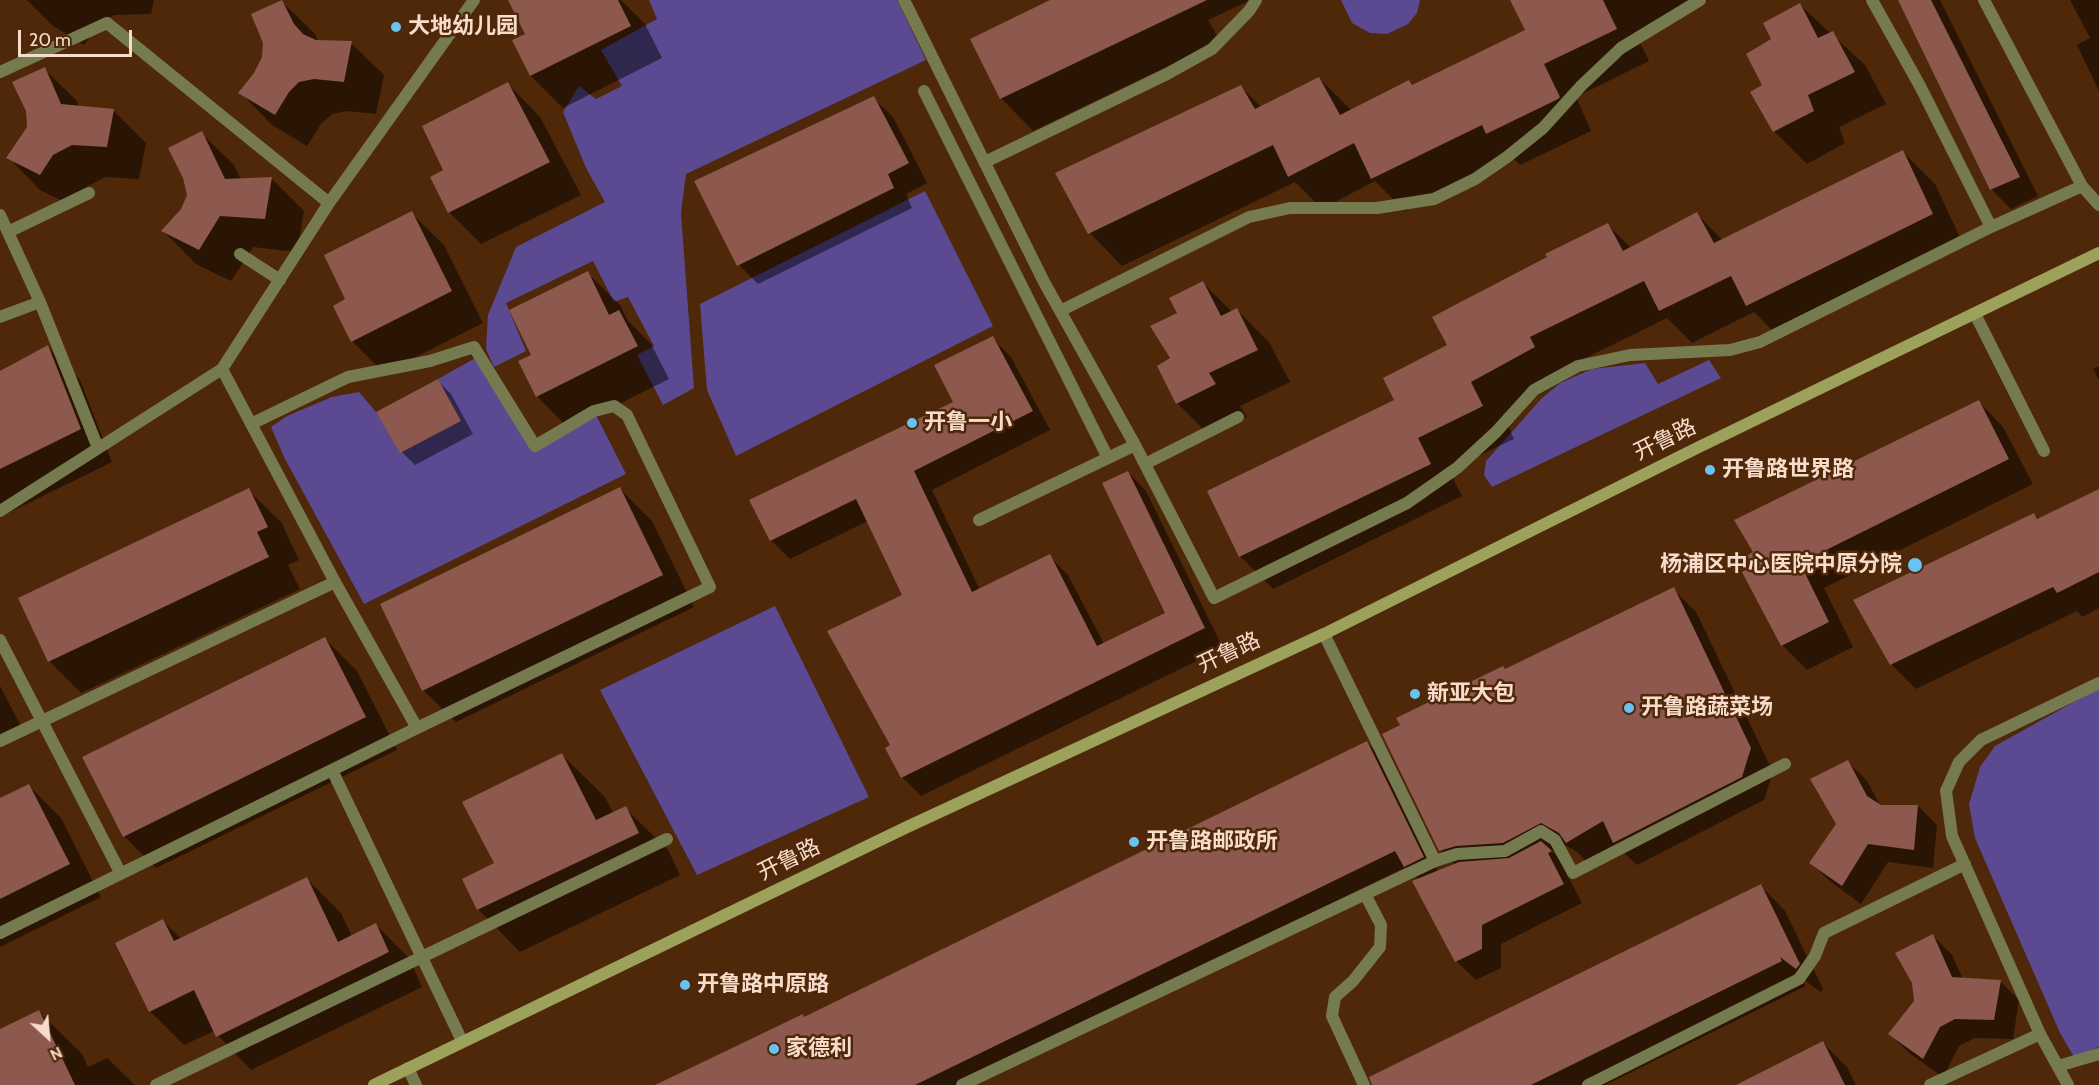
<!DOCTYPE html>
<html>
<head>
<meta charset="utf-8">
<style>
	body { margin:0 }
	#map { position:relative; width:2099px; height:1085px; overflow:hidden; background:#4f2709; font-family:Cabin,sans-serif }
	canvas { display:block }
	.north { position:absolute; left:18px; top:1007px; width:60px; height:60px; -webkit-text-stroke:4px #4f2709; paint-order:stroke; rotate:154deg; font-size:16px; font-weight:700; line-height:24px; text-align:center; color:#f7dccc }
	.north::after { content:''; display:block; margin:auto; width:21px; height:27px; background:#f7dccc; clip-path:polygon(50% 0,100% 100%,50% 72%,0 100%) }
	.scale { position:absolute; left:18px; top:30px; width:114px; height:27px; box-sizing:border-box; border:3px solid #f7dccc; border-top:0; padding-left:8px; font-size:18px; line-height:21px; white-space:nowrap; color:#f7dccc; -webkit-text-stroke:4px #4f2709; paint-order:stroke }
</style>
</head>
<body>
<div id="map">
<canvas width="2099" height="1085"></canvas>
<div class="north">N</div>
<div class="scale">20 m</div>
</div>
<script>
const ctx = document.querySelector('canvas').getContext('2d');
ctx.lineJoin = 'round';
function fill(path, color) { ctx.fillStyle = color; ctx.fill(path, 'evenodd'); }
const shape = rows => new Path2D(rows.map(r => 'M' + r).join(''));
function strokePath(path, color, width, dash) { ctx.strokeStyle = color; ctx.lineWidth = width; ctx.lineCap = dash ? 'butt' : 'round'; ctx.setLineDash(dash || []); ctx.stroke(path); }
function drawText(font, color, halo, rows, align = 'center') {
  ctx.font = font + ' Cabin,"Noto Sans SC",sans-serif'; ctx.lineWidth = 5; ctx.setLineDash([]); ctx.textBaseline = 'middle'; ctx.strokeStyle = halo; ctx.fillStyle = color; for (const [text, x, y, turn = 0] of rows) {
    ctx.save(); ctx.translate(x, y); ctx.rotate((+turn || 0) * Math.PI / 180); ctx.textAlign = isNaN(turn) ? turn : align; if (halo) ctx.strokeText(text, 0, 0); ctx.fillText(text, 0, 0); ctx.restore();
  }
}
const green = shape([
	[649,0,897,0,926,60,686,174,681,213,694,388,663,405,637,355,654,346,628,297,614,302,593,261,506,303,526,351,494,367,486,349,488,315,516,247,605,202,586,168,563,112,579,86,596,99,622,86,601,50,657,19],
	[1341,0,1420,0,1417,13,1408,24,1387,34,1370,33,1352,23],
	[925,191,993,326,736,456,707,390,700,304],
	[479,356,535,445,594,411,626,474,364,604,285,459,271,427,287,416,332,397,359,392,376,412,401,452,461,421,438,379],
	[1709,360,1721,378,1492,487,1484,475,1486,461,1541,399,1560,383,1592,369,1645,363,1658,384],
	[775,606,869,797,697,875,600,690],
	[2099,688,2099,1047,2074,1057,2060,1033,1975,838,1969,804,1980,767,1995,746]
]);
const shadow = shape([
	[27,0,154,0,151,14,114,15,102,22,84,45,53,26],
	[510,0,621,0,645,24,662,58,563,108,531,76,527,35],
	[1053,0,1251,0,1208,20,1220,41,1033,131,1001,98],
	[1512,0,1708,0,1636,35,1649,61,1576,97,1591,131,1520,165,1513,158,1405,211,1375,181,1322,209,1295,182,1122,266,1090,233,1241,87,1262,108,1319,78,1352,111,1409,81,1414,86,1527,31],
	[1900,0,1940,0,2038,196,2011,209,1991,189],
	[2070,0,2099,0,2099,91,2077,45,2090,38],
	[282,2,315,34,318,41,351,43,384,75,376,114,348,111,332,114,321,124,307,146,272,125,240,92,255,74,263,58],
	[1800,5,1865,65,1886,104,1839,127,1845,143,1807,164,1774,131,1764,85],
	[44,69,77,101,79,107,114,111,146,143,139,179,105,177,86,187,73,206,40,190,8,157,29,128],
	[508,84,540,117,581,195,481,244,449,212,445,171],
	[873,98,893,117,927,183,906,194,912,208,758,284,739,265],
	[201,133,234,165,241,180,271,178,304,211,297,252,253,247,231,281,196,264,163,231,182,209,188,195],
	[1903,152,1935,184,1964,246,1780,338,1754,312,1692,343,1667,318,1561,370,1566,380,1503,414,1514,439,1449,470,1462,496,1273,589,1240,556,1449,346,1608,225,1631,248,1697,214,1723,241],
	[411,213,444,245,483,323,384,373,352,341,347,300],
	[587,273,620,305,628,321,651,344,669,379,569,429,537,396,533,355],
	[1203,283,1232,312,1237,310,1269,342,1290,382,1240,406,1247,417,1209,435,1177,403,1172,359],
	[992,338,1011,357,1050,430,932,490,980,590,1049,556,1068,575,1104,644,1167,614,1128,472,1146,491,1223,648,921,796,902,777,892,746,904,595,868,521,790,559,771,540,955,403],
	[48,347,80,380,112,462,0,517,0,372],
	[2099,366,2099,380,2093,369],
	[438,381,451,394,473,434,415,465,402,452],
	[1979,402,2003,427,2033,484,1824,588,1853,647,1807,670,1782,645,1755,567],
	[620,489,652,521,694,607,456,722,423,690],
	[248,490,281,522,299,560,288,565,300,589,81,693,49,661],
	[2099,490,2099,608,2082,617,2077,611,1916,689,1891,664,2034,514,2039,520],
	[1673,589,1696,612,1773,772,1764,800,1637,865,1619,848,1590,865,1577,852,1565,845,1552,851,1568,867,1570,870,1566,873,1582,903,1501,944,1501,968,1476,980,1456,961,1419,880,1406,867,958,1085,658,1085,805,1018,1367,743,1382,758,1438,872,1455,865,1441,850,1506,670],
	[324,638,357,671,397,750,156,868,124,836],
	[0,686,23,730,0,741],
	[562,755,605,797,613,813,625,808,668,850,680,875,520,952,478,909,496,864],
	[1848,762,1867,781,1881,807,1918,806,1937,825,1933,868,1888,862,1861,904,1831,882,1811,863,1838,825],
	[29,786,61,818,101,897,0,947,0,800],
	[307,879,341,913,352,937,376,925,410,959,422,987,251,1070,214,1031,184,1045,150,1011,163,921,181,939],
	[1761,886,1785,911,1823,989,1821,992,1801,978,1806,986,1605,1085,1396,1085],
	[1933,936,1952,955,1963,979,2000,981,2019,1000,2013,1039,1975,1038,1959,1046,1943,1077,1909,1053,1890,1034,1916,1001],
	[39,1012,82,1054,88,1067,107,1058,135,1085,0,1085,0,1030],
	[1823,1043,1847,1067,1856,1085,1740,1085]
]);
const building = shape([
	[282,0,294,24,303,34,316,40,352,41,344,82,314,79,299,82,289,92,275,115,238,93,254,73,262,57,263,43,251,14],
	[508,0,618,0,631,26,530,76,512,40,525,34],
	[1050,0,1207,0,1000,99,970,39],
	[1510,0,1603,0,1617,29,1544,64,1560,97,1558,99,1486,134,1482,125,1371,179,1354,143,1288,177,1273,145,1088,234,1055,173,1241,85,1255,109,1319,77,1340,115,1409,80,1412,85,1525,30],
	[1898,0,1931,0,2020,177,1990,190],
	[1800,3,1818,38,1833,31,1855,72,1808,95,1814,111,1773,132,1750,92,1762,85,1746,54,1771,39,1763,23],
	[45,67,61,104,114,109,107,147,72,145,53,155,40,175,6,158,27,127,26,111,12,82],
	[508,82,550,162,448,213,430,177,443,170,422,126],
	[874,96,909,163,888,174,894,188,737,266,694,181],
	[202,131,225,179,272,177,265,219,220,216,199,250,161,231,181,209,187,195,183,178,168,148],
	[1903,150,1933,214,1746,306,1731,276,1659,311,1644,281,1530,337,1535,347,1471,382,1483,406,1418,438,1431,464,1239,557,1207,491,1394,400,1383,378,1447,345,1432,317,1547,257,1545,254,1608,223,1623,251,1697,212,1714,243],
	[412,211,452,291,351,342,333,306,345,299,324,255],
	[588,271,609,315,619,310,638,346,536,397,518,361,531,355,509,310],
	[1203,281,1221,316,1237,308,1258,350,1209,373,1216,384,1176,404,1157,366,1170,358,1150,326,1177,313,1169,298],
	[993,336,1033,411,914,471,972,592,1050,554,1097,646,1165,613,1102,483,1128,471,1205,628,901,778,885,748,890,745,827,631,902,595,856,499,770,541,749,500,953,402,934,365],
	[48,345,81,429,0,469,0,371],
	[438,379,461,421,400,453,376,412],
	[1979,400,2009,459,1800,563,1829,622,1781,646,1742,572,1752,567,1744,557,1753,552,1734,520],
	[620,487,663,575,422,691,380,604],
	[249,488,268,527,257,532,269,557,48,662,18,598],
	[2099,489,2099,572,2057,593,2053,587,1890,665,1853,600,2034,513,2037,519],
	[1674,587,1751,748,1742,777,1613,843,1603,821,1566,843,1559,833,1541,823,1503,843,1456,846,1439,851,1382,734,1400,725,1396,718,1503,666,1505,669],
	[325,637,366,717,123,837,82,757],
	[1367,741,1424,857,1404,867,1395,851,915,1085,655,1085,803,1014,804,1017],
	[562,753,596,820,626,806,639,833,477,910,462,879,494,863,462,802],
	[1848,760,1867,796,1881,805,1918,805,1914,850,1868,844,1842,886,1809,863,1836,824,1810,779],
	[29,784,70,864,0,899,0,798],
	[1541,841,1552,851,1548,853,1564,884,1482,925,1482,949,1455,962,1412,881,1459,862,1509,858],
	[307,877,338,942,376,923,389,952,216,1037,194,990,149,1012,115,943,163,919,174,941],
	[1761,884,1800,964,1796,969,1780,957,1782,961,1531,1085,1372,1085,1369,1077],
	[1933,934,1952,977,2001,980,1994,1020,1955,1019,1940,1027,1923,1059,1888,1034,1914,1001,1912,983,1895,953],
	[39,1010,75,1085,0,1085,0,1029],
	[1823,1041,1845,1085,1736,1085]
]);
const lane = shape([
	[904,0,1044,282,1135,445,1214,598,1407,503,1457,468,1496,432,1534,390,1578,366,1630,355,1730,350,1760,342,1991,227,2082,186],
	[1872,0,1920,86,1991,227],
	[1984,0,2082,186,2099,205],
	[0,72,107,23,329,203],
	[924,91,1108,458],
	[985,162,1167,74,1212,49,1249,11,1256,0],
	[0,215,40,302,98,448],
	[8,232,89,193],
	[240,254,280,280],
	[1060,311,1249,217,1290,208,1377,208,1434,199,1475,179,1507,157,1543,128,1582,85,1621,48,1700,0],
	[1975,314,2044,451],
	[0,317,40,302],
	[251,424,348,377,430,361,474,347,535,446,594,411,614,406,627,415,710,587,417,728],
	[1145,464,1238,417],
	[0,511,222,369],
	[979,520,1135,445],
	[0,640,121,874],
	[0,741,335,582],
	[1435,861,1457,854,1505,851,1541,831,1555,840,1573,873,1785,764],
	[0,933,332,770],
	[462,1041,332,770,417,728,335,582,222,369,329,203,474,0],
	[2058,1066,2099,1054],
	[408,1068,416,1085],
	[156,1085,667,839],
	[962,1085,1435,861,1324,634],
	[1364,1085,1332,1016,1335,997,1353,981,1380,947,1381,925,1365,894],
	[1588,1085,1799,979,1815,956,1824,933,1965,864],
	[1930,1085,2040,1034],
	[2068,1085,2040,1034,1952,836,1946,791,1959,762,1981,740,2099,683]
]);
const secondary = shape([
	[374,1085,907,827,1324,634,1699,447,2099,253]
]);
const markers = [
	[396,27,6,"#69c3f1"],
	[912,423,6,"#69c3f1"],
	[1710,470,6,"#69c3f1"],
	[1915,565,8,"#69c3f1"],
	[1415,694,6,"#69c3f1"],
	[1629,708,6,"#69c3f1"],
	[1134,842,6,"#69c3f1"],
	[685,985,6,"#69c3f1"],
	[774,1049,6,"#69c3f1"]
];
const poiNames = [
	["大地幼儿园",408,27],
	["开鲁一小",924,423],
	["开鲁路世界路",1722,470],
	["杨浦区中心医院中原分院",1902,565,"right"],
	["新亚大包",1427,694],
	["开鲁路蔬菜场",1641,708],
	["开鲁路邮政所",1146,842],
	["开鲁路中原路",697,985],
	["家德利",786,1049]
];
const streetNames = [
	["开鲁路",1665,440,-26],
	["开鲁路",1229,653,-25],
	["开鲁路",789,860,-26]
];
fill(green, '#5b4a92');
fill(shadow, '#0007');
fill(building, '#8d584d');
strokePath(lane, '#767a4f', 12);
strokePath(secondary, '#9ca15c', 12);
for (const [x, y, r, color] of markers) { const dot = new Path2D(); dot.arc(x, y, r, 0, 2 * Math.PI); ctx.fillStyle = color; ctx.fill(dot); strokePath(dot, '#4f2709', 2); }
drawText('bold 22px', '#f7dccc', '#4f2709', poiNames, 'left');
drawText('22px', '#f7dccc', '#4f2709', streetNames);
</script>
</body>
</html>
